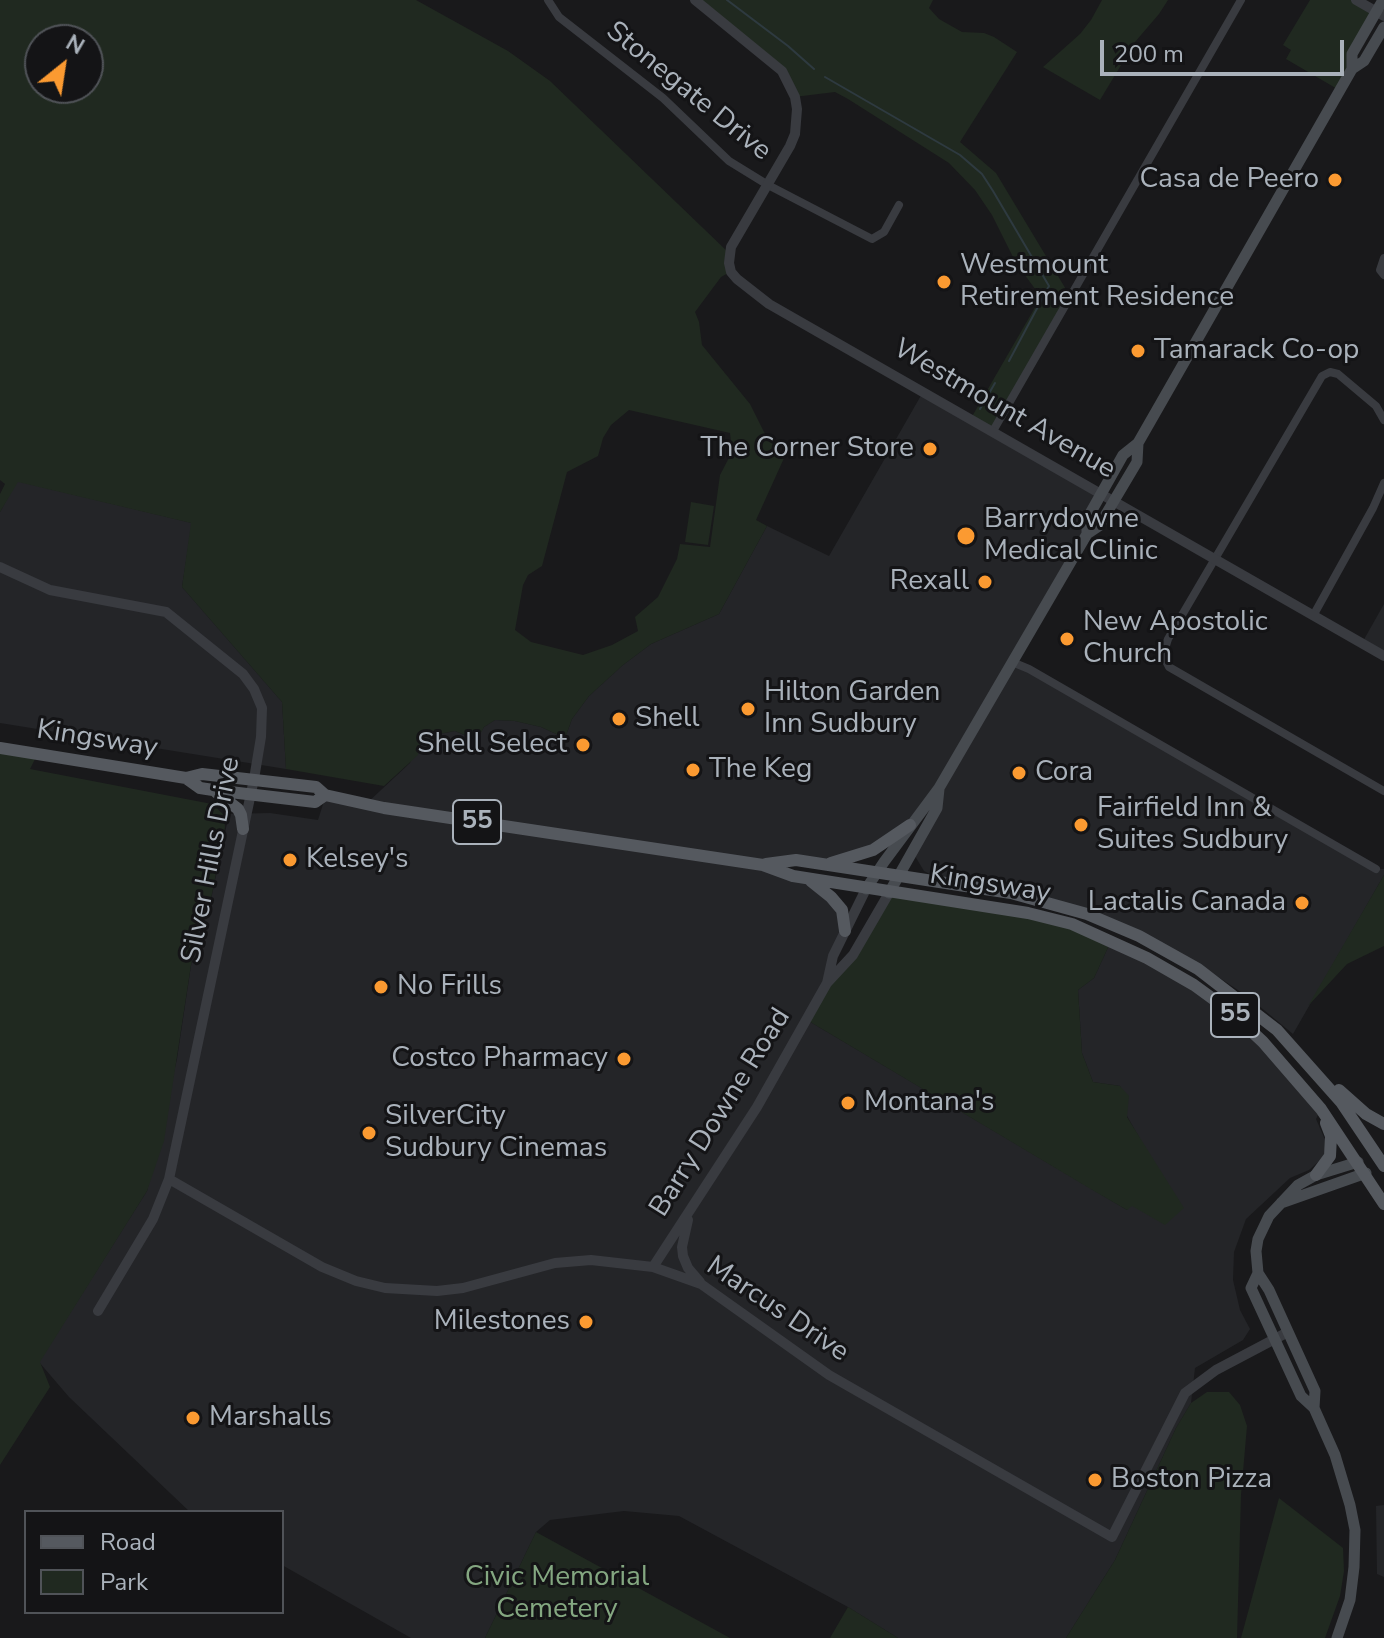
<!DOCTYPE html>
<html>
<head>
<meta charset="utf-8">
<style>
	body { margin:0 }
	#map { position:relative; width:1384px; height:1638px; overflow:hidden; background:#19191b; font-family:"Nunito Sans",sans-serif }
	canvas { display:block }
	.legend { position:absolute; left:24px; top:1510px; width:260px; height:104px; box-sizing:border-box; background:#141416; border:2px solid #505358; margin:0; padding:10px 14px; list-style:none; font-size:24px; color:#aab2bb }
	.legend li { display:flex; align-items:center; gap:16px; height:40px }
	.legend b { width:40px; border:2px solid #505358 }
	.north { position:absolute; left:24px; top:24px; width:80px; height:80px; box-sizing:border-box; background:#141416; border:2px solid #505358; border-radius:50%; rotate:30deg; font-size:22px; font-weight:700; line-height:32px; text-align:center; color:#aab2bb }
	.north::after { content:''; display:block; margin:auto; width:28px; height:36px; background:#fb9a31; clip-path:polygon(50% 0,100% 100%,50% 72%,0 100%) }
	.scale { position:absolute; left:1100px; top:40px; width:244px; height:36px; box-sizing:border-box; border:4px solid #aab2bb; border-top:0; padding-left:10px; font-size:24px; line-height:28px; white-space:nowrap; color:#aab2bb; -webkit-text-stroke:6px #141416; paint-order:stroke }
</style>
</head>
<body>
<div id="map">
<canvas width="1384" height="1638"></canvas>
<ul class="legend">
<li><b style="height:10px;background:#55595f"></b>Road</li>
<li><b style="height:22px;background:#202920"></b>Park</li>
</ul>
<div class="north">N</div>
<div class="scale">200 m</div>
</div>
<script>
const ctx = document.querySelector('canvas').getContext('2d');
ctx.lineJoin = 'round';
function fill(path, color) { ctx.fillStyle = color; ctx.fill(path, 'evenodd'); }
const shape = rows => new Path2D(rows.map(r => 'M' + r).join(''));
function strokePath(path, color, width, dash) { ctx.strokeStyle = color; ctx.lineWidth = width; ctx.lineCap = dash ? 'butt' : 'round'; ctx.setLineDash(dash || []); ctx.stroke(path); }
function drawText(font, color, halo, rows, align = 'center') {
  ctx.font = font + ' "Nunito Sans",sans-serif'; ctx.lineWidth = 6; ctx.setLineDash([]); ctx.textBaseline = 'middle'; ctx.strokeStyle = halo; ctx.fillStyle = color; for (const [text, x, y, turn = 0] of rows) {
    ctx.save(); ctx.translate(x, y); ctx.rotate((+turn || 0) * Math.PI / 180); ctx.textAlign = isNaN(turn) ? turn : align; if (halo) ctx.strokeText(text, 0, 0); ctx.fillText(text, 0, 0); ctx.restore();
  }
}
const built = shape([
	[923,392,1100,494,1087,534,1014,659,1377,869,1384,869,1384,875,1293,1034,1247,996,1206,969,1080,907,1007,886,974,881,945,882,924,871,915,856,938,789,910,825,857,857,764,865,808,880,831,897,845,931,807,1020,1127,1210,1152,1160,1127,1116,1120,1086,1093,1082,1082,1053,1078,990,1094,978,1111,941,1212,998,1321,1109,1316,1119,1326,1142,1324,1157,1309,1170,1290,1178,1246,1219,1234,1252,1233,1280,1240,1310,1250,1329,1243,1340,1195,1368,1191,1403,1176,1428,1115,1560,1066,1638,898,1638,848,1607,679,1516,624,1511,550,1520,536,1532,485,1638,411,1638,282,1565,282,1512,190,1512,69,1397,39,1362,147,1191,177,1059,195,939,209,909,229,814,270,813,318,820,325,798,366,804,410,763,423,732,439,734,455,731,476,740,484,727,495,720,515,721,541,727,565,738,572,719,589,696,623,665,651,644,719,614,767,526,829,556],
	[17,481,192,523,182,587,282,702,286,769,0,723,0,512],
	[1384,604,1384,655,1362,643],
	[1384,1505,1384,1577,1377,1574,1376,1506]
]);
const green = shape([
	[0,0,416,0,508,51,550,81,729,253,730,272,721,277,695,312,699,322,702,345,750,404,764,432,778,451,785,456,756,520,767,526,719,614,651,644,623,665,589,696,572,719,565,738,541,727,515,721,495,720,484,727,477,740,455,731,439,734,423,732,418,755,384,786,286,769,282,702,182,587,191,523,18,482,0,512,0,494,5,484,0,480],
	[40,40,88,40,88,88,40,88],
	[629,410,730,433,732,452,720,475,710,547,680,544,677,559,658,597,635,617,638,631,612,645,583,655,531,642,515,630,523,585,528,575,542,566,567,472,598,456,603,438,611,425],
	[694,0,933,0,929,8,939,19,962,32,984,33,994,37,1017,52,960,142,996,173,1070,296,992,432,970,420,1041,297,1016,263,992,215,975,190,949,163,848,99,835,92,794,97,785,76],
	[1102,0,1168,0,1159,14,1135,42,1100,100,1043,67,1080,34,1091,20],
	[1310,0,1355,0,1375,12,1339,90,1286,59,1291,50,1283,45],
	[691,502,714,506,708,545,685,542],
	[0,749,37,755,30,769,212,804,224,815,225,827,209,909,195,939,164,1141,147,1191,40,1362,50,1387,0,1465],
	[1384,875,1384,946,1347,964,1308,1006],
	[889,893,1002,909,1111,941,1094,978,1078,990,1082,1053,1093,1082,1120,1086,1129,1096,1127,1117,1184,1208,1165,1225,1132,1206,1127,1210,1094,1191,807,1020,827,983,854,955],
	[1207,1392,1229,1392,1240,1405,1247,1426,1241,1495,1237,1638,1066,1638,1115,1560,1176,1428,1191,1403],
	[1279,1498,1343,1548,1344,1571,1340,1596,1325,1638,1241,1638],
	[536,1532,730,1638,485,1638],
	[848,1607,898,1638,830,1638]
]);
const stream = shape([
	[727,0,788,46,814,69],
	[825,77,960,155,982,174,993,191,1049,286,1009,361],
	[980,409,995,383]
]);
const minor = shape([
	[548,0,559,17,663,98,729,161,768,185,872,239,884,232,899,205],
	[1384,258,1380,270,1384,275],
	[1384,420,1376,406,1338,374,1330,372,1322,376,1168,639,1163,655,1169,667,1384,791],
	[993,431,1241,0],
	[1313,616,1373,508,1384,483],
	[1012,662,1029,669,1376,869]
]);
const tertiary = shape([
	[695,0,782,71,795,97,797,109,795,134,790,146,731,247,729,263,731,272,737,279,769,304,1384,656],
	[1356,0,1384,16],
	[0,567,50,590,166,612,243,674,254,689,262,708,261,737,254,779,169,1179,153,1219,98,1311],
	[827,983,833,956,866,889],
	[169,1179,322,1267,356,1281,385,1288,437,1291,463,1288,555,1263,591,1260,653,1267,701,1284,829,1375,1112,1537,1185,1393,1216,1370,1288,1332],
	[688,1220,682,1247,683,1256,688,1268,700,1282],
	[653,1267,757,1107,827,983,853,955,889,893]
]);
const secondary = shape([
	[1352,69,1352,54,1383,0],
	[1087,534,1087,519,1123,455,1138,443,1352,69,1364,61,1384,27],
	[866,889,884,862,939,788,1087,534,1099,526,1137,462,1138,443],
	[889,893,937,808,939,789],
	[1281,1203,1366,1173],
	[1258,1273,1269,1290,1315,1391,1314,1408],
	[1337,1638,1350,1600,1354,1567,1355,1530,1350,1505,1335,1455,1314,1408,1301,1396,1251,1288,1258,1273,1256,1251,1258,1239,1269,1216,1298,1185,1316,1175,1358,1162]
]);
const primary = shape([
	[0,748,186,778,200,788,213,790,315,802,325,795],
	[186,778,202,774,316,787,325,795,384,808,763,865,793,876,1028,913,1072,924,1147,958,1194,985,1231,1012,1263,1042,1321,1109,1384,1204],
	[216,792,238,809,241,815,243,829],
	[831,863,873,850,910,825],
	[766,864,796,860,1011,893,1087,914,1139,936,1198,969,1277,1030,1341,1102,1384,1166],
	[811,881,831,897,842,910,845,931],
	[1339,1090,1366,1114,1384,1124],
	[1316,1175,1330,1156,1331,1136,1326,1123]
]);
const markers = [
	[1335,180,8,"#fb9a31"],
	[944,282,8,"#fb9a31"],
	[1138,351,8,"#fb9a31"],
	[930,449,8,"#fb9a31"],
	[966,536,10,"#fb9a31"],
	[985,582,8,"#fb9a31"],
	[1067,639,8,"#fb9a31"],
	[748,709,8,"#fb9a31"],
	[619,719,8,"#fb9a31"],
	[583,745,8,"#fb9a31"],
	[693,770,8,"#fb9a31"],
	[1019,773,8,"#fb9a31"],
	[1081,825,8,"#fb9a31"],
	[290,860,8,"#fb9a31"],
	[1302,903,8,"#fb9a31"],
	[381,987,8,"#fb9a31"],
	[624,1059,8,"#fb9a31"],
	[848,1103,8,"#fb9a31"],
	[369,1133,8,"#fb9a31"],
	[586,1322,8,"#fb9a31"],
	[193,1418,8,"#fb9a31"],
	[1095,1480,8,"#fb9a31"]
];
const shields = [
	[477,822,48],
	[1235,1015,48]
];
const shieldNames = [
	["55",477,822],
	["55",1235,1015]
];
const streetNames = [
	["Stonegate Drive",688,92,39],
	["Westmount Avenue",1004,410,30],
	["Kingsway",97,740,9],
	["Silver Hills Drive",212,860,-79],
	["Kingsway",990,885,9],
	["Barry Downe Road",721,1113,-58],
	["Marcus Drive",777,1310,34]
];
const poiNames = [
	["Casa de Peero",1319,180,"right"],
	["Westmount",960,266],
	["Retirement Residence",960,298],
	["Tamarack Co-op",1154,351],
	["The Corner Store",914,449,"right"],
	["Barrydowne",984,520],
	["Medical Clinic",984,552],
	["Rexall",969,582,"right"],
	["New Apostolic",1083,623],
	["Church",1083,655],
	["Hilton Garden",764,693],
	["Inn Sudbury",764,725],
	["Shell",635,719],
	["Shell Select",567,745,"right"],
	["The Keg",709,770],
	["Cora",1035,773],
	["Fairfield Inn &",1097,809],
	["Suites Sudbury",1097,841],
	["Kelsey's",306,860],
	["Lactalis Canada",1286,903,"right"],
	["No Frills",397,987],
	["Costco Pharmacy",608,1059,"right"],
	["Montana's",864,1103],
	["SilverCity",385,1117],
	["Sudbury Cinemas",385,1149],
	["Milestones",570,1322,"right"],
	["Marshalls",209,1418],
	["Boston Pizza",1111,1480]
];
const parkNames = [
	["Civic Memorial",557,1578],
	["Cemetery",557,1610]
];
fill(built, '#242528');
fill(green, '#202920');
strokePath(stream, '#2e3a40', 2);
strokePath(minor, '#393b40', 8);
strokePath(tertiary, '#393b40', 10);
strokePath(secondary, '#474b50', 11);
strokePath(primary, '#55595f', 12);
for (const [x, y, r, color] of markers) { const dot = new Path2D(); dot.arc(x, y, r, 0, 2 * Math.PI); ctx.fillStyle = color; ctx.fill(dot); strokePath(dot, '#141416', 3); }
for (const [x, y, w] of shields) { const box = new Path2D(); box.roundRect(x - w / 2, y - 22, w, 44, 6); ctx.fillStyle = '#141416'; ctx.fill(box); strokePath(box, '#aab2bb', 2); }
drawText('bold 26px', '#aab2bb', null, shieldNames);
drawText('28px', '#aab2bb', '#141416', streetNames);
drawText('28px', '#aab2bb', '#141416', poiNames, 'left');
drawText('28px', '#84a781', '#141416', parkNames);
</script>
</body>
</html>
